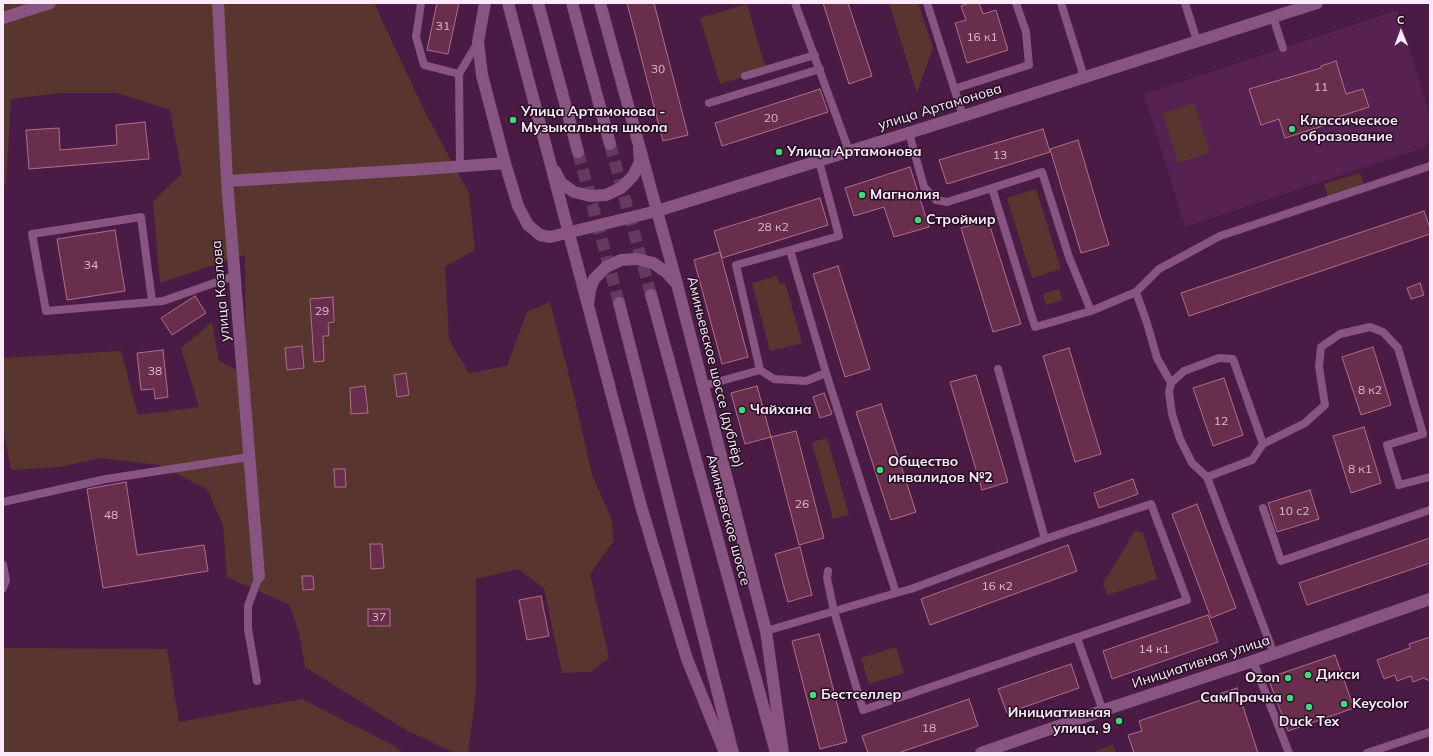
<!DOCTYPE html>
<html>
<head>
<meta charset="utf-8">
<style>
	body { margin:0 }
	#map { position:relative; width:1433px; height:756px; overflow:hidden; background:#4a1b45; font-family:Mulish,sans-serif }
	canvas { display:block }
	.frame { position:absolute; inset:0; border:4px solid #fdeaf9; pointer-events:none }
	.north { position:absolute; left:1381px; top:12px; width:40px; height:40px; -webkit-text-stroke:3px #241022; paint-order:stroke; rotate:359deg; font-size:11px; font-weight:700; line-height:16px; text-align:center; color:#fdeaf9 }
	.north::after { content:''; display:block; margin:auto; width:14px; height:18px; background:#fdeaf9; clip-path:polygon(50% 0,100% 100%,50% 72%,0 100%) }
</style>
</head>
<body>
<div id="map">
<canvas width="1433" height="756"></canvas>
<div class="frame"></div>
<div class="north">С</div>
</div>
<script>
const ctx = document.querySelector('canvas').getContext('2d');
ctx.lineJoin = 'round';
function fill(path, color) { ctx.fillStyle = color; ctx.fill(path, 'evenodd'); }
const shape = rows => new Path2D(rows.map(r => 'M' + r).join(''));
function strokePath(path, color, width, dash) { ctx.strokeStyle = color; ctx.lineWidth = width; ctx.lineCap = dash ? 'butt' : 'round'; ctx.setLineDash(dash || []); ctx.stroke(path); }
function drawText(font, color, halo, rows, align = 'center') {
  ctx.font = font + ' Mulish,sans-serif'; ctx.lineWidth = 3; ctx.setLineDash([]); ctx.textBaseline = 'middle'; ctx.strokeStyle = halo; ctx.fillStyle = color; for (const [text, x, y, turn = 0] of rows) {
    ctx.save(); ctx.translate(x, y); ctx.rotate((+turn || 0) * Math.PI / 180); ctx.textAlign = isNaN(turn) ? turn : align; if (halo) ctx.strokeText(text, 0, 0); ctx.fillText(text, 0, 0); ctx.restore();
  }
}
const built = shape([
	[1398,10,1430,117,1430,142,1423,148,1185,227,1144,94]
]);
const green = shape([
	[3,3,374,3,426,114,469,193,475,250,445,267,449,340,469,373,507,366,527,312,550,302,574,395,592,475,611,518,614,541,590,574,609,658,590,672,562,673,544,588,518,569,476,579,476,693,468,753,455,753,406,730,305,667,299,633,290,605,227,577,223,525,207,489,159,465,102,458,60,467,11,470,3,429,3,358,121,351,138,415,199,407,181,348,212,322,219,361,246,375,245,255,160,283,153,201,182,174,170,110,117,93,61,93,11,99,6,185,3,185],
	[889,3,918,3,933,47,917,93],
	[747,4,766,70,720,84,700,18],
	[1194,103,1210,153,1178,163,1163,113],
	[1360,173,1364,185,1328,197,1324,184],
	[1036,189,1061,269,1032,278,1007,198],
	[777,276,780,284,785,283,802,343,770,351,752,283],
	[1059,289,1062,300,1046,305,1043,294],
	[827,438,849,515,833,519,812,442],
	[1135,531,1143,533,1157,579,1107,595,1103,584],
	[896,647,904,673,869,684,861,658],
	[3,648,167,649,179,722,302,699,396,747,403,753,3,753],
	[1113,745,1116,753,1093,753,1093,752]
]);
const building = shape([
	[437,3,459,3,448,54,427,50,437,3],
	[627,3,654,3,688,135,663,141,627,3],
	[823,3,848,3,872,76,849,84,823,3],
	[969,3,979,3,983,14,996,10,1008,50,967,63,955,23,966,20,961,6,969,3],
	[1336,61,1346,94,1363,89,1369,107,1338,117,1339,120,1335,122,1285,138,1279,119,1261,125,1249,89,1321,68,1321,66,1336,61],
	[820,89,828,112,722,146,715,123,820,89],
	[145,122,149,159,29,169,26,130,59,128,60,150,117,145,116,125,145,122],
	[1043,129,1050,152,947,184,939,160,1043,129],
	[1078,140,1109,245,1081,253,1050,149,1078,140],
	[910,167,929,227,894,237,884,207,854,216,845,188,910,167],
	[820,198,828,225,722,258,714,231,820,198],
	[1424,211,1430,228,1430,234,1189,316,1181,293,1424,211],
	[988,220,1021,324,993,332,961,228,988,220],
	[115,230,125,291,67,300,57,239,115,230],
	[720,252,748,357,722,364,694,260,720,252],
	[838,266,870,369,845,377,813,274,838,266],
	[1420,283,1424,295,1411,299,1407,288,1420,283],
	[195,296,206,313,172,335,161,318,195,296],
	[333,297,334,322,328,323,329,336,323,336,324,361,314,362,310,299,333,297],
	[302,346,304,368,287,370,285,348,302,346],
	[1373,347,1391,405,1361,415,1342,357,1373,347],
	[1069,348,1101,454,1075,462,1043,356,1069,348],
	[163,350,168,397,155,399,154,389,141,390,137,353,163,350],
	[406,373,409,395,397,397,394,375,406,373],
	[976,375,1008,482,982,490,950,382,976,375],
	[1224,378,1243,435,1213,446,1193,388,1224,378],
	[365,386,368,413,351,414,350,388,365,386],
	[757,386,771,437,745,444,731,393,757,386],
	[824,393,832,414,820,418,813,397,824,393],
	[881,404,916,512,891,520,856,412,881,404],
	[1364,427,1381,483,1351,493,1333,436,1364,427],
	[796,431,824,538,799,545,771,437,796,431],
	[334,469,345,469,346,487,335,487,334,469],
	[1133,479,1138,494,1099,508,1094,493,1133,479],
	[126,482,137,555,204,545,208,571,103,588,87,489,126,482],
	[1310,490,1319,519,1277,532,1268,503,1310,490],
	[1197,504,1236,608,1211,618,1172,514,1197,504],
	[1430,538,1430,563,1307,605,1299,583,1430,538],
	[370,544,382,544,384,568,371,569,370,544],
	[1068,545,1077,571,930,625,921,599,1068,545],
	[800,547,812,595,788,602,775,554,800,547],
	[302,576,313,576,314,589,303,590,302,576],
	[541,596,549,636,527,640,519,600,541,596],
	[368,609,390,609,390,626,368,626,368,609],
	[1208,615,1218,642,1112,679,1103,651,1208,615],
	[819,634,847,742,820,749,792,641,819,634],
	[1430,637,1430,681,1423,678,1413,682,1411,676,1397,681,1395,675,1384,679,1377,660,1410,648,1409,644,1430,637],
	[1335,655,1354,708,1288,731,1268,678,1335,655],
	[1071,664,1079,688,1007,713,998,689,1071,664],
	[1237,688,1258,753,1134,753,1128,735,1142,731,1139,721,1237,688],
	[969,699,978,726,898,753,868,753,862,736,969,699]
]);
const secondaryTunnel = shape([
	[610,144,651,295],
	[578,152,619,303]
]);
const service = shape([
	[421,3,416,37,424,65,459,74],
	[795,3,849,151],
	[927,3,963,116],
	[1061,3,1084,77],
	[1185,3,1197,41],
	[1273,17,1283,48],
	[745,76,815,55],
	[954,89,1029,65,1026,32,1016,3],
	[709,103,820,69],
	[909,133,924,187,936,200,947,202,992,188,1035,327,1091,311,1136,292,1159,269,1220,236,1430,166],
	[460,167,459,74,478,42],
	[992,188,1042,172,1069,257,1091,311],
	[1136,292,1147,323,1157,358,1171,383],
	[152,301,141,217,32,234,46,311,163,301,234,276],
	[998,369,1045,539],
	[760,370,736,265,790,250],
	[703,386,760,370,774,379,806,381,826,373],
	[1207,477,1192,463,1180,439,1172,414,1169,392,1171,383,1184,371,1219,358,1233,359,1263,444],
	[3,502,106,479,249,457],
	[1263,508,1281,561,1430,510],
	[3,565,6,580,3,588],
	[828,571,827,578,834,611,863,710,1187,600,1151,504,1045,539,911,589,896,593],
	[766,631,896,593,826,373,790,250,839,236,819,161],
	[1077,638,1103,711],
	[1274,654,1207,477,1252,460,1263,444,1305,423,1325,405,1319,367,1321,347,1340,334,1370,327,1383,332,1398,348,1423,434,1387,445,1399,485,1430,477],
	[1253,661,1289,753],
	[257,681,248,629,248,606,259,576],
	[1367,753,1430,732]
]);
const minor = shape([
	[227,181,259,576],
	[981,753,1113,707,1253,661,1430,599]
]);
const tertiary = shape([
	[218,3,227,181,411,170,505,163],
	[485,3,478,42,482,75,505,163,518,206,528,225,540,235,550,237,657,211,963,116,1317,3],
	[3,18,50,3],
	[555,171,561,183,574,192,590,196,606,195,621,188,633,176,640,162,639,150],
	[588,305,590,290,594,279,606,267,621,260,637,259,653,263,666,272,677,284]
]);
const secondary = shape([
	[508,3,641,506,687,659,725,753],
	[538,3,578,152],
	[572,3,610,144],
	[600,3,677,284,766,631,783,753],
	[651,295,776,753],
	[619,303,733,753]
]);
const markers = [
	[513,120,4,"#44d77b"],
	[1292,129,4,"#44d77b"],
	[779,152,4,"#44d77b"],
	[862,195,4,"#44d77b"],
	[918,220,4,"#44d77b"],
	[742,410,4,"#44d77b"],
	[880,470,4,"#44d77b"],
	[1308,675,4,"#44d77b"],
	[1288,678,4,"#44d77b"],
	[813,695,4,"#44d77b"],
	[1290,698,4,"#44d77b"],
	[1344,704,4,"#44d77b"],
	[1309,707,4,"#44d77b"],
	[1119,721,4,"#44d77b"]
];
const numberNames = [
	["31",443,26],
	["16 к1",982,37],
	["30",658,69],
	["11",1321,87],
	["20",771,118],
	["13",1000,155],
	["28 к2",773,227],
	["34",91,265],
	["29",322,311],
	["38",155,371],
	["8 к2",1370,390],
	["12",1221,421],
	["8 к1",1360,469],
	["26",802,504],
	["10 с2",1294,511],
	["48",111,515],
	["16 к2",997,586],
	["37",379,617],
	["14 к1",1154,649],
	["18",929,728]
];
const streetNames = [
	["улица Артамонова",940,107,-17],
	["улица Козлова",221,291,-95],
	["Аминьевское шоссе (дублёр)",715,372,76],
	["Аминьевское шоссе",728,520,75],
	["Инициативная улица",1201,662,-18]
];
const poiNames = [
	["Улица Артамонова -",521,112],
	["Музыкальная школа",521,128],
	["Классическое",1300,121],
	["образование",1300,137],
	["Улица Артамонова",787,152],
	["Магнолия",870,195],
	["Строймир",926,220],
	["Чайхана",750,410],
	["Общество",888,462],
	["инвалидов №2",888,478],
	["Дикси",1316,675],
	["Ozon",1280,678,"right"],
	["Бестселлер",821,695],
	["СамПрачка",1282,698,"right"],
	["Keycolor",1352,704],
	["Инициативная",1111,713,"right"],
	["улица, 9",1111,729,"right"],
	["Duck Tex",1309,722,"center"]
];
fill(built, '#572251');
fill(green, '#58362f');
fill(building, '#692e4b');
strokePath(building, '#b16e8c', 1);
strokePath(secondaryTunnel, '#653a60', 12, [12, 6]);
strokePath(service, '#885481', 8);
strokePath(minor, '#885481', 12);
strokePath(tertiary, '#885481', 12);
strokePath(secondary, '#885481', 12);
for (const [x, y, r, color] of markers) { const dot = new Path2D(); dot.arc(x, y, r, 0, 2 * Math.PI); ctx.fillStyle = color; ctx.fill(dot); strokePath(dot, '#241022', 1.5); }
drawText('12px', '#d8bbce', null, numberNames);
drawText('14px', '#fdeaf9', '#241022', streetNames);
drawText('bold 14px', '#fdeaf9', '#241022', poiNames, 'left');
</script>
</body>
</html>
